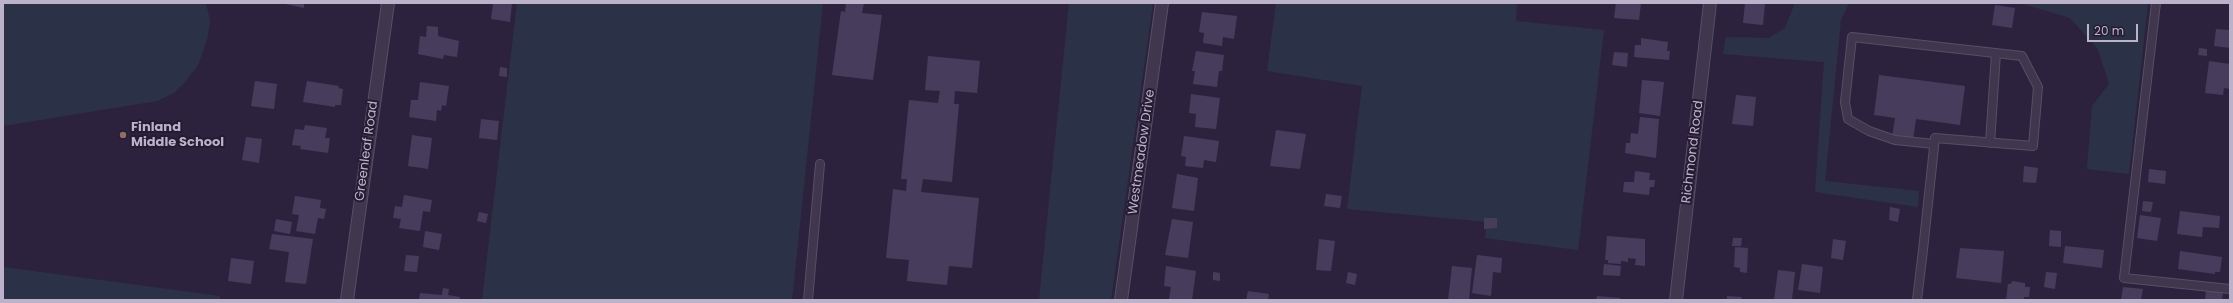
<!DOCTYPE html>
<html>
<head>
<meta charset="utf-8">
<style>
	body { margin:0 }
	#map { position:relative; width:2233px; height:303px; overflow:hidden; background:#2d223e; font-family:Poppins,sans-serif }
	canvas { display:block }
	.frame { position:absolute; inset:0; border:4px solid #bcb2c9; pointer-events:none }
	.scale { position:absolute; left:2087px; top:24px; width:51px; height:18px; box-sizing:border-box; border:2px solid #bcb2c9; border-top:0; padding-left:5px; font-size:12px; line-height:14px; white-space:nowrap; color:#bcb2c9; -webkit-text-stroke:3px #251b33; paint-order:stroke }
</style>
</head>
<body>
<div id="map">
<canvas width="2233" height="303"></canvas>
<div class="frame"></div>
<div class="scale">20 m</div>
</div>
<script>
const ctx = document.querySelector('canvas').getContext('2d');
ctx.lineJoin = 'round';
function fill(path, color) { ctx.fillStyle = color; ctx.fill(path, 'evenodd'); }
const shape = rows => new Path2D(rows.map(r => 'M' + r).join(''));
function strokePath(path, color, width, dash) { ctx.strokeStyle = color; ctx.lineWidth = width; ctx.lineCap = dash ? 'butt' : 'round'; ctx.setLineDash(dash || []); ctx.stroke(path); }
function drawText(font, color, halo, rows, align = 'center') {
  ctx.font = font + ' Poppins,sans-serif'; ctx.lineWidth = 4; ctx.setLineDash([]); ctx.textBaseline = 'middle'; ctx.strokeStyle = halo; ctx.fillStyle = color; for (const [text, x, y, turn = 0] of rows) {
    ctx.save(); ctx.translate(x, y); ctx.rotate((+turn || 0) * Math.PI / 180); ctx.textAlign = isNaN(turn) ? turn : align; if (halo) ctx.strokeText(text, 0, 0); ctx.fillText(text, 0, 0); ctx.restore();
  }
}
const green = shape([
	[3,3,206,3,210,21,207,40,198,65,186,81,174,93,157,101,3,126],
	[517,3,823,3,792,300,482,300],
	[1069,3,1153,3,1111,300,1039,300],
	[1276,3,1517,3,1516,21,1604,30,1578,250,1485,238,1487,222,1347,209,1362,86,1267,71],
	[1795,3,1849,3,1841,20,1825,181,1919,191,1918,207,1815,192,1824,62,1723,54,1726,37,1769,38,1785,28],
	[2020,3,2148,3,2129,174,2087,169,2092,106,2109,84,2098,49,2070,18],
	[3,267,220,296,220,300,3,300]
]);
const building = shape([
	[281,3,304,3,304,8],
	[493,3,512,3,510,22,491,19],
	[846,3,864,3,862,13,882,15,873,80,832,75,841,11,845,12],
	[1616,3,1641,3,1639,20,1614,18],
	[1745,3,1765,3,1763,25,1743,23],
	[1995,5,2015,8,2012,28,1992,25],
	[1202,12,1237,16,1234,39,1223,37,1222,46,1203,43,1204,33,1199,32],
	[427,26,438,27,438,36,459,41,457,57,444,55,443,59,418,54,420,36,426,37],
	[2216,29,2230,30,2230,48,2214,46],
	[1641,38,1668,42,1667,51,1670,51,1669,60,1634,57,1635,45,1641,45],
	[2199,48,2207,49,2207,56,2198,55],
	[1196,51,1224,55,1222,71,1219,71,1217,87,1193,84,1195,71,1192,71],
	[1614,52,1628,53,1627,67,1612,65],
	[928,56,980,61,977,93,955,91,954,104,959,104,952,182,923,179,921,192,979,198,972,268,949,266,947,285,907,281,909,260,886,258,893,189,906,191,907,179,901,179,909,100,938,103,940,91,925,90],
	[2209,61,2230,64,2230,89,2224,88,2223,95,2205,93],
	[500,67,507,68,507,77,499,76],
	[1879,75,1965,86,1960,125,1916,119,1913,140,1892,137,1895,118,1874,115],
	[1642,80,1664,82,1660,116,1639,113],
	[255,81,277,84,274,109,251,106],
	[307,81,339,86,338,88,343,89,341,105,335,105,335,107,303,102],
	[420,82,449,86,446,106,442,105,441,111,437,110,436,121,409,117,411,100,418,100],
	[1191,94,1220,98,1216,129,1195,127,1196,114,1189,113],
	[1736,95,1756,97,1753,126,1732,124],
	[1640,117,1659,119,1656,158,1625,153,1626,143,1630,143,1631,133,1638,134],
	[481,119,499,121,497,140,479,138],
	[305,125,327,128,325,138,330,138,328,153,300,149,301,146,292,145,295,129,304,130],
	[1276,130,1306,134,1300,169,1270,166],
	[412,135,432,138,428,169,408,166],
	[1184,136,1219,141,1216,162,1204,160,1203,168,1185,166,1186,157,1181,156],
	[246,137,262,139,259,163,242,160],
	[2024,166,2038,168,2036,183,2023,182],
	[2149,169,2166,171,2165,184,2148,182],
	[1635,171,1650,173,1649,180,1655,180,1654,187,1650,187,1649,195,1623,192,1624,182,1634,182],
	[1177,174,1198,178,1194,211,1172,208],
	[1326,194,1342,196,1340,208,1324,206],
	[404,195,432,200,430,212,423,211,420,231,399,228,401,219,393,218,395,206,402,207],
	[295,196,321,200,320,208,326,209,324,219,318,218,315,234,296,231,299,215,292,214],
	[2143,201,2153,202,2151,212,2142,211],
	[1890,207,1900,209,1898,222,1889,220],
	[2180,211,2220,216,2219,228,2203,227,2202,237,2177,234],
	[479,212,488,214,486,223,477,221],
	[2140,215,2161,218,2157,241,2137,238],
	[1484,218,1497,218,1497,228,1484,229],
	[276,219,292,222,290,234,274,231],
	[1172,219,1193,222,1188,258,1165,255],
	[2050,230,2061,231,2061,247,2049,246],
	[425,231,442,234,439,250,423,247],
	[272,234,313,239,306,284,285,282,289,252,269,249],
	[1607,236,1645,239,1645,266,1635,265,1636,259,1628,258,1628,262,1621,261,1621,264,1608,263,1608,260,1605,260],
	[1733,238,1742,238,1741,246,1732,246],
	[1319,239,1335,241,1331,271,1316,270],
	[1833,239,1846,241,1843,260,1831,258],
	[2065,246,2104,250,2102,268,2063,263],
	[1735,247,1748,248,1747,273,1740,272,1740,268,1734,267],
	[1960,248,2004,251,2001,283,1956,278],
	[2180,251,2222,257,2220,272,2215,272,2215,274,2178,269],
	[406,255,419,256,417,272,404,271],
	[1477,255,1502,258,1501,273,1493,272,1491,296,1472,293],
	[231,258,254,261,251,284,228,281],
	[1604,264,1621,266,1620,276,1603,275],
	[1802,264,1823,267,1820,293,1798,290],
	[1166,266,1196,271,1192,300,1169,299,1171,287,1164,286],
	[1452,266,1472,268,1469,300,1448,300],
	[1778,270,1795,272,1792,300,1774,300],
	[1213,272,1220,273,1220,281,1213,280],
	[1348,272,1357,274,1355,285,1346,283],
	[2046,272,2057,273,2055,289,2044,287],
	[2012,281,2025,283,2025,287,2030,287,2029,297,2024,297,2024,300,2006,300,2008,284,2011,284],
	[2123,287,2143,289,2141,300,2121,300],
	[443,288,449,289,448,295,460,297,460,300,419,299,420,293,442,295],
	[2206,290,2223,292,2222,300,2205,300],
	[1248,291,1269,294,1268,300,1246,300],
	[1597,296,1620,298,1620,300,1596,300],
	[1727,296,1742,297,1741,300,1727,300]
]);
const lane = shape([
	[2156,3,2124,278,2230,289],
	[1990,143,1996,53],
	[808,300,820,164],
	[1917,300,1923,250,1935,138,2033,146,2038,87,2022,56,1852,37,1845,102,1848,119,1869,131,1895,140,1934,144]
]);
const street = shape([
	[347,300,388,3],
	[1121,300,1162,3],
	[1676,300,1710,3]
]);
const markers = [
	[123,135,4,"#8d6e63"]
];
const poiNames = [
	["Finland",131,128],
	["Middle School",131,143]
];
const streetNames = [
	["Greenleaf Road",367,151,-82],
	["Westmeadow Drive",1142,152,-82],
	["Richmond Road",1693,152,-83]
];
fill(green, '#2b3248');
fill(building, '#483c5d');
strokePath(lane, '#584e66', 10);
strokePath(street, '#584e66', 14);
strokePath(lane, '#40364e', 8);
strokePath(street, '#40364e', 12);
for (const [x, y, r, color] of markers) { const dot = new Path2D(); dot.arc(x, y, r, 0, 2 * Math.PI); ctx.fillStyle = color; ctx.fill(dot); strokePath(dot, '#251b33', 1.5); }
drawText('bold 13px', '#bcb2c9', '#251b33', poiNames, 'left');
drawText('13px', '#bcb2c9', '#251b33', streetNames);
</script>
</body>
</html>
